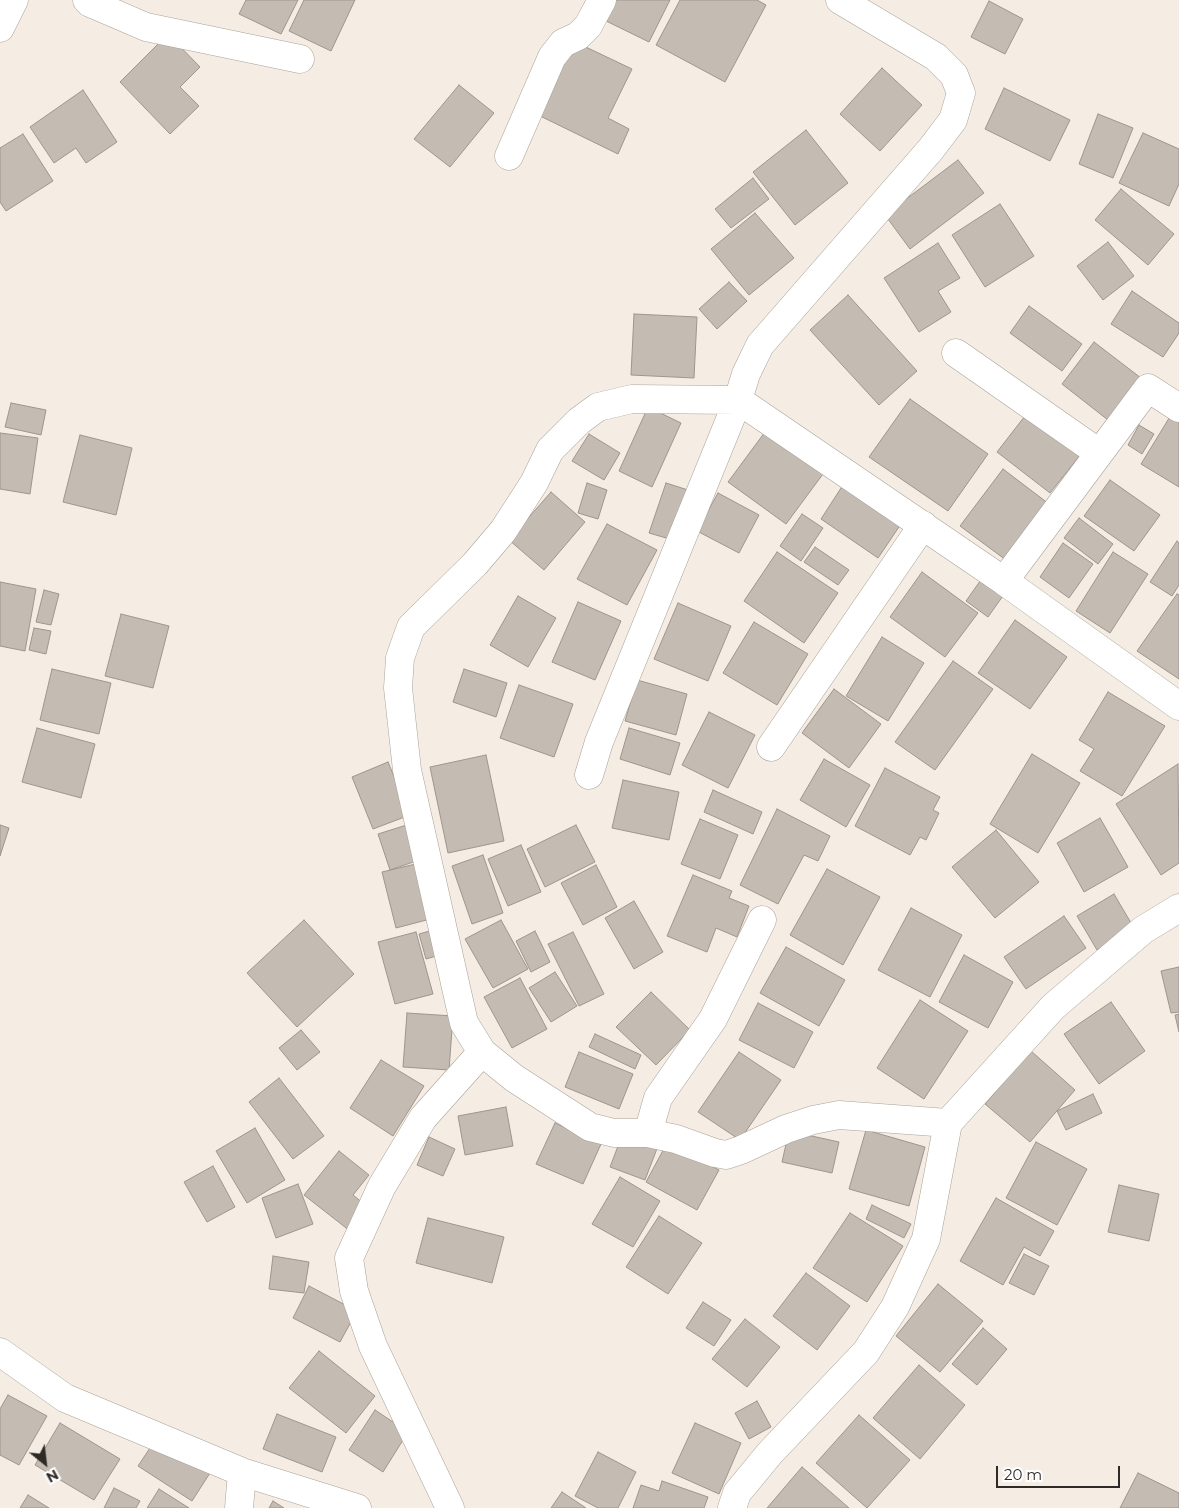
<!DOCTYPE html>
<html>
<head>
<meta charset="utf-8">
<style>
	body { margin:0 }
	#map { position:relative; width:1179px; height:1508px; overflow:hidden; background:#f5ece3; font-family:Montserrat,sans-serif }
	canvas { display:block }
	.north { position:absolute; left:20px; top:1438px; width:50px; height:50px; -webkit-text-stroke:4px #fff; paint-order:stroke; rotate:151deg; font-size:14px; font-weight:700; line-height:20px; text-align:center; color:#2e2a27 }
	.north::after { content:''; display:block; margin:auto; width:18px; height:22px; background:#2e2a27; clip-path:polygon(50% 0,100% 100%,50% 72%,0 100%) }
	.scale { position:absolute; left:996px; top:1466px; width:124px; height:22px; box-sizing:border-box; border:2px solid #2e2a27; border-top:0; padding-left:6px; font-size:15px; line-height:18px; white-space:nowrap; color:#2e2a27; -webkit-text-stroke:4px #fff; paint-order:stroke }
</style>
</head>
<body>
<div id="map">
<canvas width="1179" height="1508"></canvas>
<div class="north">N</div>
<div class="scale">20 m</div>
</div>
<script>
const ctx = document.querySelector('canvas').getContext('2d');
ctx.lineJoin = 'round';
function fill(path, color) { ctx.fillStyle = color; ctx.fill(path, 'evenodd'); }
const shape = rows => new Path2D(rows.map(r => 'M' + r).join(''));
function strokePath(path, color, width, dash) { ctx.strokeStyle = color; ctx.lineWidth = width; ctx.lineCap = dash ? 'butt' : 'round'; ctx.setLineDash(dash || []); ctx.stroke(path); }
const building = shape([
	[246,0,298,0,281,34,239,14,246,0],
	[304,0,355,0,331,51,289,31,304,0],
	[609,0,670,0,649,42,600,18,609,0],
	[680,0,757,0,766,5,725,82,656,45,680,0],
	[989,1,1023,19,1005,54,971,37,989,1],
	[168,34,200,67,180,87,199,106,170,134,120,82,168,34],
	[571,40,632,69,608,118,629,129,618,154,536,114,571,40],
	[882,68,922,105,880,151,840,114,882,68],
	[459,85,494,113,450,167,414,139,459,85],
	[1004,88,1070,120,1050,161,985,129,1004,88],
	[83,90,117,142,86,163,76,148,54,163,30,127,83,90],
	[1098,114,1133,128,1113,178,1079,164,1098,114],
	[806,130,848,183,795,225,753,172,806,130],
	[1143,133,1179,149,1179,184,1169,206,1119,183,1143,133],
	[23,134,53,181,6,211,0,202,0,148,23,134],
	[958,160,984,193,910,249,885,215,958,160],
	[753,178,769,199,731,228,715,209,753,178],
	[1121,189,1174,234,1148,265,1095,220,1121,189],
	[1000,204,1034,256,985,287,952,235,1000,204],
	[755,213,794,258,749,295,711,249,755,213],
	[1108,242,1134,276,1103,300,1077,266,1108,242],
	[938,243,960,278,938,291,951,312,919,332,884,278,938,243],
	[729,282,747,301,717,329,699,309,729,282],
	[1132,291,1179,323,1179,333,1163,357,1111,324,1132,291],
	[848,295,917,371,879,405,810,330,848,295],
	[1029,306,1082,344,1062,371,1010,333,1029,306],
	[634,314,697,317,694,378,631,375,634,314],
	[1094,342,1141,378,1108,420,1062,384,1094,342],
	[910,399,988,454,948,511,869,457,910,399],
	[11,403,46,410,41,435,5,427,11,403],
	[1035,403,1089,444,1050,493,997,452,1035,403],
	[648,407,681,423,652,487,619,471,648,407],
	[1171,415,1179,420,1179,487,1141,464,1171,415],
	[1139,425,1154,434,1142,454,1128,445,1139,425],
	[765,432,823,474,786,524,728,482,765,432],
	[0,433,38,438,30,494,0,489,0,433],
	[589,434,620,453,604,480,572,461,589,434],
	[80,435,132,448,116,515,63,502,80,435],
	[1003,469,1053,507,1010,563,960,526,1003,469],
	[1110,480,1160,515,1134,551,1084,516,1110,480],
	[587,483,607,490,598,519,578,513,587,483],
	[666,483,688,490,673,540,649,533,666,483],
	[843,485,901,524,878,558,821,519,843,485],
	[551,492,585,522,544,570,509,540,551,492],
	[718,493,759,515,739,553,697,531,718,493],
	[802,514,823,528,801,561,780,546,802,514],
	[1079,518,1113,544,1098,564,1064,538,1079,518],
	[607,524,657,550,627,605,577,579,607,524],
	[1177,541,1179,543,1179,585,1172,596,1150,582,1177,541],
	[1063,543,1093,564,1069,598,1040,577,1063,543],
	[815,547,849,570,838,585,804,562,815,547],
	[777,552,838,593,804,643,744,601,777,552],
	[1113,552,1148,574,1110,633,1076,611,1113,552],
	[922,572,978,613,945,657,890,617,922,572],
	[983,577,1005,593,988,617,966,601,983,577],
	[0,582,36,589,25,651,0,646,0,582],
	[44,590,59,594,51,625,36,622,44,590],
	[1177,594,1179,595,1179,679,1137,651,1177,594],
	[518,596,556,618,528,667,490,645,518,596],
	[578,602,621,621,595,680,552,662,578,602],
	[678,603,731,626,708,681,654,659,678,603],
	[121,614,169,626,153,688,105,676,121,614],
	[1015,620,1067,657,1030,709,978,673,1015,620],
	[754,622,808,654,777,705,723,673,754,622],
	[34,628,51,631,46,654,29,650,34,628],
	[882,637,924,663,888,721,846,696,882,637],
	[953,661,993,689,935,770,895,742,953,661],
	[52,669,111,683,99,734,40,720,52,669],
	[464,669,507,683,496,717,453,702,464,669],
	[637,680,687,694,676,735,625,721,637,680],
	[519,685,573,704,554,757,500,738,519,685],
	[834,689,881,724,849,768,802,733,834,689],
	[1108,692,1165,726,1122,796,1080,771,1094,749,1079,740,1108,692],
	[709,712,755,735,728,788,682,765,709,712],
	[37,728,95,744,81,798,22,782,37,728],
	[629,728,680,743,670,775,620,759,629,728],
	[1032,754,1080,783,1038,853,990,824,1032,754],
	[486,755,504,841,448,853,430,767,486,755],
	[824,759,870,785,846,827,800,800,824,759],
	[388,762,410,815,373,829,352,777,388,762],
	[1178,764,1179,863,1161,875,1116,804,1178,764],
	[885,768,940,797,933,810,939,813,926,840,920,837,910,855,855,826,885,768],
	[623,780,679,792,669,840,612,828,623,780],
	[713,790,762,812,753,834,704,812,713,790],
	[777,809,830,836,818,861,804,855,778,904,740,885,777,809],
	[1100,818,1128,867,1084,892,1057,843,1100,818],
	[700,819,738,835,720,879,681,864,700,819],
	[413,823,425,858,390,870,378,834,413,823],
	[0,825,9,828,0,856,0,825],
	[576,825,595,862,545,887,527,849,576,825],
	[996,830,1039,882,995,918,952,867,996,830],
	[521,845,541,892,508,906,488,859,521,845],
	[483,855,503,913,472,924,452,866,483,855],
	[424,862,438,917,396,928,382,872,424,862],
	[596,865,617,907,583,925,561,883,596,865],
	[827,869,880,897,843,965,790,935,827,869],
	[693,875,732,891,729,898,749,906,737,937,716,928,707,952,667,936,693,875],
	[1114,894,1134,928,1097,950,1077,916,1114,894],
	[634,901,663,952,634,969,605,918,634,901],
	[911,908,962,935,930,997,878,970,911,908],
	[1064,916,1086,948,1026,989,1004,957,1064,916],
	[304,920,354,974,297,1027,247,973,304,920],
	[501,920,528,969,493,988,465,939,501,920],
	[437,929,443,954,426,959,419,934,437,929],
	[535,931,550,962,531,972,516,941,535,931],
	[416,932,433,994,395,1004,378,942,416,932],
	[573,932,604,994,579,1006,548,944,573,932],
	[786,947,845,980,819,1026,760,993,786,947],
	[964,955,1013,982,988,1028,939,1002,964,955],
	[1179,967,1179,1012,1171,1013,1161,971,1179,967],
	[555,972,577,1006,551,1022,529,988,555,972],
	[520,978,547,1029,512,1048,484,997,520,978],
	[651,992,690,1030,656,1065,616,1027,651,992],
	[920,1000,968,1031,924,1099,877,1068,920,1000],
	[1111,1002,1145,1051,1099,1084,1064,1034,1111,1002],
	[758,1003,813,1032,794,1068,739,1040,758,1003],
	[407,1013,453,1016,449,1070,403,1067,407,1013],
	[1179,1014,1179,1032,1175,1015,1179,1014],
	[301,1030,320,1052,297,1070,279,1048,301,1030],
	[595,1034,641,1055,635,1069,589,1047,595,1034],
	[1031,1051,1075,1090,1030,1142,985,1104,1031,1051],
	[579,1052,633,1074,619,1109,565,1087,579,1052],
	[739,1052,781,1080,740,1140,698,1112,739,1052],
	[381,1060,424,1086,393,1136,350,1108,381,1060],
	[279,1078,324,1136,293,1159,249,1102,279,1078],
	[1093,1094,1102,1113,1066,1130,1057,1111,1093,1094],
	[506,1107,513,1146,465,1155,458,1116,506,1107],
	[555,1123,601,1144,583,1184,536,1164,555,1123],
	[255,1128,285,1180,247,1203,216,1151,255,1128],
	[866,1130,925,1147,909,1206,849,1189,866,1130],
	[789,1131,839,1142,832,1173,782,1162,789,1131],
	[623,1133,658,1146,645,1180,610,1167,623,1133],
	[429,1137,455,1149,443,1176,417,1165,429,1137],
	[1036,1142,1087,1169,1057,1225,1006,1198,1036,1142],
	[667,1143,719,1170,697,1210,646,1182,667,1143],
	[339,1151,369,1175,353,1195,369,1208,350,1231,304,1195,339,1151],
	[213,1166,235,1207,207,1222,184,1182,213,1166],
	[620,1177,660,1201,633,1247,592,1224,620,1177],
	[298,1184,313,1224,276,1238,262,1198,298,1184],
	[1119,1185,1159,1194,1149,1241,1108,1232,1119,1185],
	[996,1198,1054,1231,1040,1256,1024,1247,1003,1285,960,1261,996,1198],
	[872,1205,911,1224,904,1238,866,1219,872,1205],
	[850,1213,903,1246,867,1302,813,1268,850,1213],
	[659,1216,702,1243,668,1294,626,1267,659,1216],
	[428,1218,504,1237,492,1283,416,1263,428,1218],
	[1024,1254,1049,1266,1034,1295,1009,1283,1024,1254],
	[273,1256,309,1262,304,1293,269,1289,273,1256],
	[806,1273,850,1306,817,1350,773,1316,806,1273],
	[938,1284,983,1321,940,1372,896,1336,938,1284],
	[309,1286,357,1311,340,1342,293,1318,309,1286],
	[703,1302,731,1320,714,1346,686,1328,703,1302],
	[745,1319,780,1347,747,1387,712,1359,745,1319],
	[983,1328,1007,1349,977,1385,952,1364,983,1328],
	[319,1351,375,1396,346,1433,289,1388,319,1351],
	[919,1365,965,1405,920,1459,873,1418,919,1365],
	[8,1395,47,1416,19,1465,0,1455,0,1409,8,1395],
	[757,1401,771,1427,749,1439,735,1413,757,1401],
	[375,1410,408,1432,383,1472,349,1450,375,1410],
	[277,1414,336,1437,322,1472,263,1449,277,1414],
	[859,1415,910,1460,867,1508,816,1463,859,1415],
	[60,1423,120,1459,94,1500,35,1465,60,1423],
	[695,1423,741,1443,719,1494,672,1473,695,1423],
	[156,1439,210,1473,192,1501,138,1466,156,1439],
	[598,1452,636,1472,618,1508,598,1508,575,1496,598,1452],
	[802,1467,849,1508,767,1508,802,1467],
	[1138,1473,1179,1493,1179,1508,1120,1508,1138,1473],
	[662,1481,708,1497,704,1508,633,1508,641,1485,659,1491,662,1481],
	[114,1488,140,1501,136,1508,104,1508,114,1488],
	[159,1489,189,1508,147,1508,159,1489],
	[562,1492,586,1508,551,1508,562,1492],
	[28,1495,49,1508,20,1508,28,1495],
	[273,1501,284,1508,269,1508,273,1501]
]);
const minor = shape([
	[87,0,90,3,146,27,300,59],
	[0,28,14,0],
	[509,156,552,57,563,43,578,36,588,26,602,0],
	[956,353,1099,453],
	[1004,581,1148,388,1179,408],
	[771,747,923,525],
	[589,775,599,742,738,400,746,374,760,345,931,149,953,120,961,93,954,75,936,57,840,0],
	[948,1123,839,1115,813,1120,786,1129,741,1150,726,1155,715,1153,676,1139,648,1133,614,1133,590,1127,514,1078,482,1052,464,1023,407,770,398,688,400,658,411,627,475,564,503,531,534,483,550,450,579,421,598,407,632,399,738,400,1004,581,1179,706],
	[648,1133,658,1098,713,1019,762,920],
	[0,1352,65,1398,242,1472,357,1508],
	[239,1508,242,1472],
	[450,1508,373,1346,354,1291,349,1258,382,1186,423,1118,482,1052],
	[732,1508,737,1493,770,1453,866,1352,895,1307,926,1239,948,1123,1053,1007,1143,930,1179,908]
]);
fill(building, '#c4bbb2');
strokePath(building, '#9e958d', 1);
strokePath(minor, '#aaa299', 29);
strokePath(minor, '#fff', 28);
</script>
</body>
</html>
